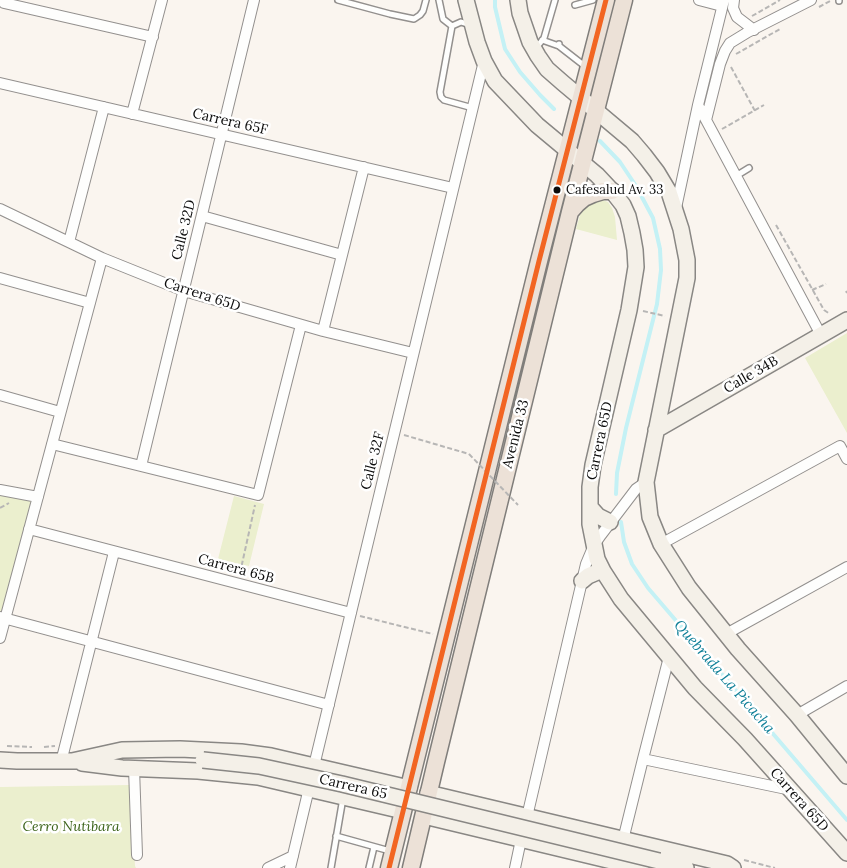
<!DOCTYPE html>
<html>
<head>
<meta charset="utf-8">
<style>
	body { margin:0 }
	canvas { display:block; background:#faf5ef }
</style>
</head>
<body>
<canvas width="847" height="868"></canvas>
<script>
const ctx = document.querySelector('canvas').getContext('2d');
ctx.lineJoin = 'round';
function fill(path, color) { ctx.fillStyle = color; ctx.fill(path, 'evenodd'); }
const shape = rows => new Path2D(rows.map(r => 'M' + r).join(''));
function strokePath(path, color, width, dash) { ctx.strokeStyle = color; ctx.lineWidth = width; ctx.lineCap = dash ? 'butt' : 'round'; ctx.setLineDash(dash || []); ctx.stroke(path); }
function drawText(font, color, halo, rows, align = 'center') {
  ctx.font = font + ' Lora,serif'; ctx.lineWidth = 5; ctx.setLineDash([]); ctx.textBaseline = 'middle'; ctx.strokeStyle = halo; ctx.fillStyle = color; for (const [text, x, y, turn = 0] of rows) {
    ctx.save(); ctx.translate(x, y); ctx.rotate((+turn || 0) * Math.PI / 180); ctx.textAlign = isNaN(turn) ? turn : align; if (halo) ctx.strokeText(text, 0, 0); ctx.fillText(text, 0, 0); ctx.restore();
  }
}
const green = shape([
	[600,199,608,202,612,208,615,217,617,240,576,229,580,215,585,208,593,201],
	[847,333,847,433,805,358],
	[0,494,32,500,2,612,0,612],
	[234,496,264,504,249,566,218,559],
	[130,785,135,866,136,868,0,868,0,787]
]);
const stream = shape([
	[495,0,495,7,505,49,520,72,540,95,554,109],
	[600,141,620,162,636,186,653,218,660,249,661,270,657,304,626,428,617,473,616,494],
	[621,522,624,542,632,564,648,588,847,820]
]);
const path = shape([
	[819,7,830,1],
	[752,16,780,0],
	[736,54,780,29],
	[731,67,755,111],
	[722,129,764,105],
	[776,225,824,310,830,314],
	[812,290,826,284],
	[846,291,847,293],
	[643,311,665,316],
	[404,435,469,454],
	[0,508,9,503],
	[240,573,255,505],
	[360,616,433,634],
	[7,746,32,747],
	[44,747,55,746],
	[744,860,775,868]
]);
const lane = shape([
	[338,0,390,14,414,19,420,15,423,11,426,0],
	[439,0,443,19,452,26,461,22,470,25],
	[839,0,839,1],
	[575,5,593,0],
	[452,26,440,92,441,97,444,100,473,108],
	[542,40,559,46],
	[559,44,559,46,586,67],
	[536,48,544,38,555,0],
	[736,176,749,168],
	[336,836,390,851],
	[331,868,343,798],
	[369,868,374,847]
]);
const street = shape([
	[699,0,722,6],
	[734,0,733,8,737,17,754,30],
	[4,3,153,37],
	[0,83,453,188],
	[698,105,821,335],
	[132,114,162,0],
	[706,120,720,64,725,51,730,43,748,32,811,0],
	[676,208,698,105,724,0],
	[0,209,102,258,184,291,323,331,413,353],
	[202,216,342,255],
	[69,242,104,107],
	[0,278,90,303],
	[323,331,364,167],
	[0,395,60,412],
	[52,444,258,495,301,325],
	[141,466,254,0],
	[0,490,38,497],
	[29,529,351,613],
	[661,544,840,446,847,459],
	[0,617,329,705],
	[726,634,847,567],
	[0,638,102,258],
	[797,715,847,686],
	[643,759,791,790],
	[61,762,114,552],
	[134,768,137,855],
	[313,770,484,61],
	[526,821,586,564,594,545,601,535,636,489,646,482],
	[623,840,643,759,669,657],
	[268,868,293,856],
	[290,868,310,784],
	[515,868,522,835]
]);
const secondary = shape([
	[466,0,477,42,484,61,495,81,537,125,597,175,612,191,623,205,628,216,632,233,635,250,636,267,629,310,593,465,590,487,590,524,597,559,603,571,621,599,695,688,745,739,847,853],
	[518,0,520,13,530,42,538,56,547,69,563,83,632,141,644,155,657,172,669,192,681,229,687,260,687,278,646,482,650,517,661,544,689,588,738,649,797,715,847,776],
	[656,430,847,320],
	[590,507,598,516,610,522],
	[582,581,588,576,602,570],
	[0,760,17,761,81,761],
	[72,761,122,750,180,749,241,752,271,756,409,788],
	[82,763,122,768,198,771,258,777,403,811],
	[428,793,727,864,733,868],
	[424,816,641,868],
	[659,861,686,868]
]);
const primary = shape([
	[570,212,577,204,584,198,593,194,603,191,612,191],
	[389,868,539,261,606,0],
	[411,868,436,762,570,212,624,0]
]);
const pathBridge = shape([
	[469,454,518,505]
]);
const secondaryBridge = shape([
	[203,760,259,766,342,784,659,861]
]);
const bus1 = shape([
	[389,868,539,261,606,0]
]);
const markers = [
	[557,190,4.5,"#0b0b0b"]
];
const busNames = [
	["Cafesalud Av. 33",566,190]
];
const streetNames = [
	["Carrera 65F",230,122,13],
	["Calle 32D",184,230,-76],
	["Carrera 65D",202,295,18],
	["Calle 34B",751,375,-30],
	["Avenida 33",516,434,-76],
	["Carrera 65D",600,441,-78],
	["Calle 32F",373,461,-76],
	["Carrera 65B",236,569,15],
	["Carrera 65",353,787,13],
	["Carrera 65D",799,800,48]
];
const parkNames = [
	["Cerro Nutibara",71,827]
];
const waterNames = [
	["Quebrada La Picacha",724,677,49]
];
fill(green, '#ebefce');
strokePath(stream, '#c4f1f5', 4);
strokePath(lane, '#93908e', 8);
strokePath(street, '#93908e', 12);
strokePath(secondary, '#898784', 18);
strokePath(primary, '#807e7b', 19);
strokePath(path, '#b7b6b5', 2, [5, 2.5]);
strokePath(lane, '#fefefd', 5);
strokePath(street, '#fefefd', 10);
strokePath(secondary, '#f4f0e8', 15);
strokePath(primary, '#ece1d7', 16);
strokePath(secondaryBridge, '#898784', 18, []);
strokePath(pathBridge, '#b7b6b5', 2, [5, 2.5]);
strokePath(secondaryBridge, '#f4f0e8', 15);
strokePath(bus1, '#f26522', 5);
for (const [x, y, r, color] of markers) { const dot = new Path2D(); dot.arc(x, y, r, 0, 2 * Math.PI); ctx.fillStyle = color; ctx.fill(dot); strokePath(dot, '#fff', 2); }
drawText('13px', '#0b0b0b', '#fff', busNames, 'left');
drawText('14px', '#0b0b0b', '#fff', streetNames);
drawText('italic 14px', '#3d641b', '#fff', parkNames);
drawText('italic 15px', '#128199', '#fff', waterNames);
</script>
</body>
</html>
